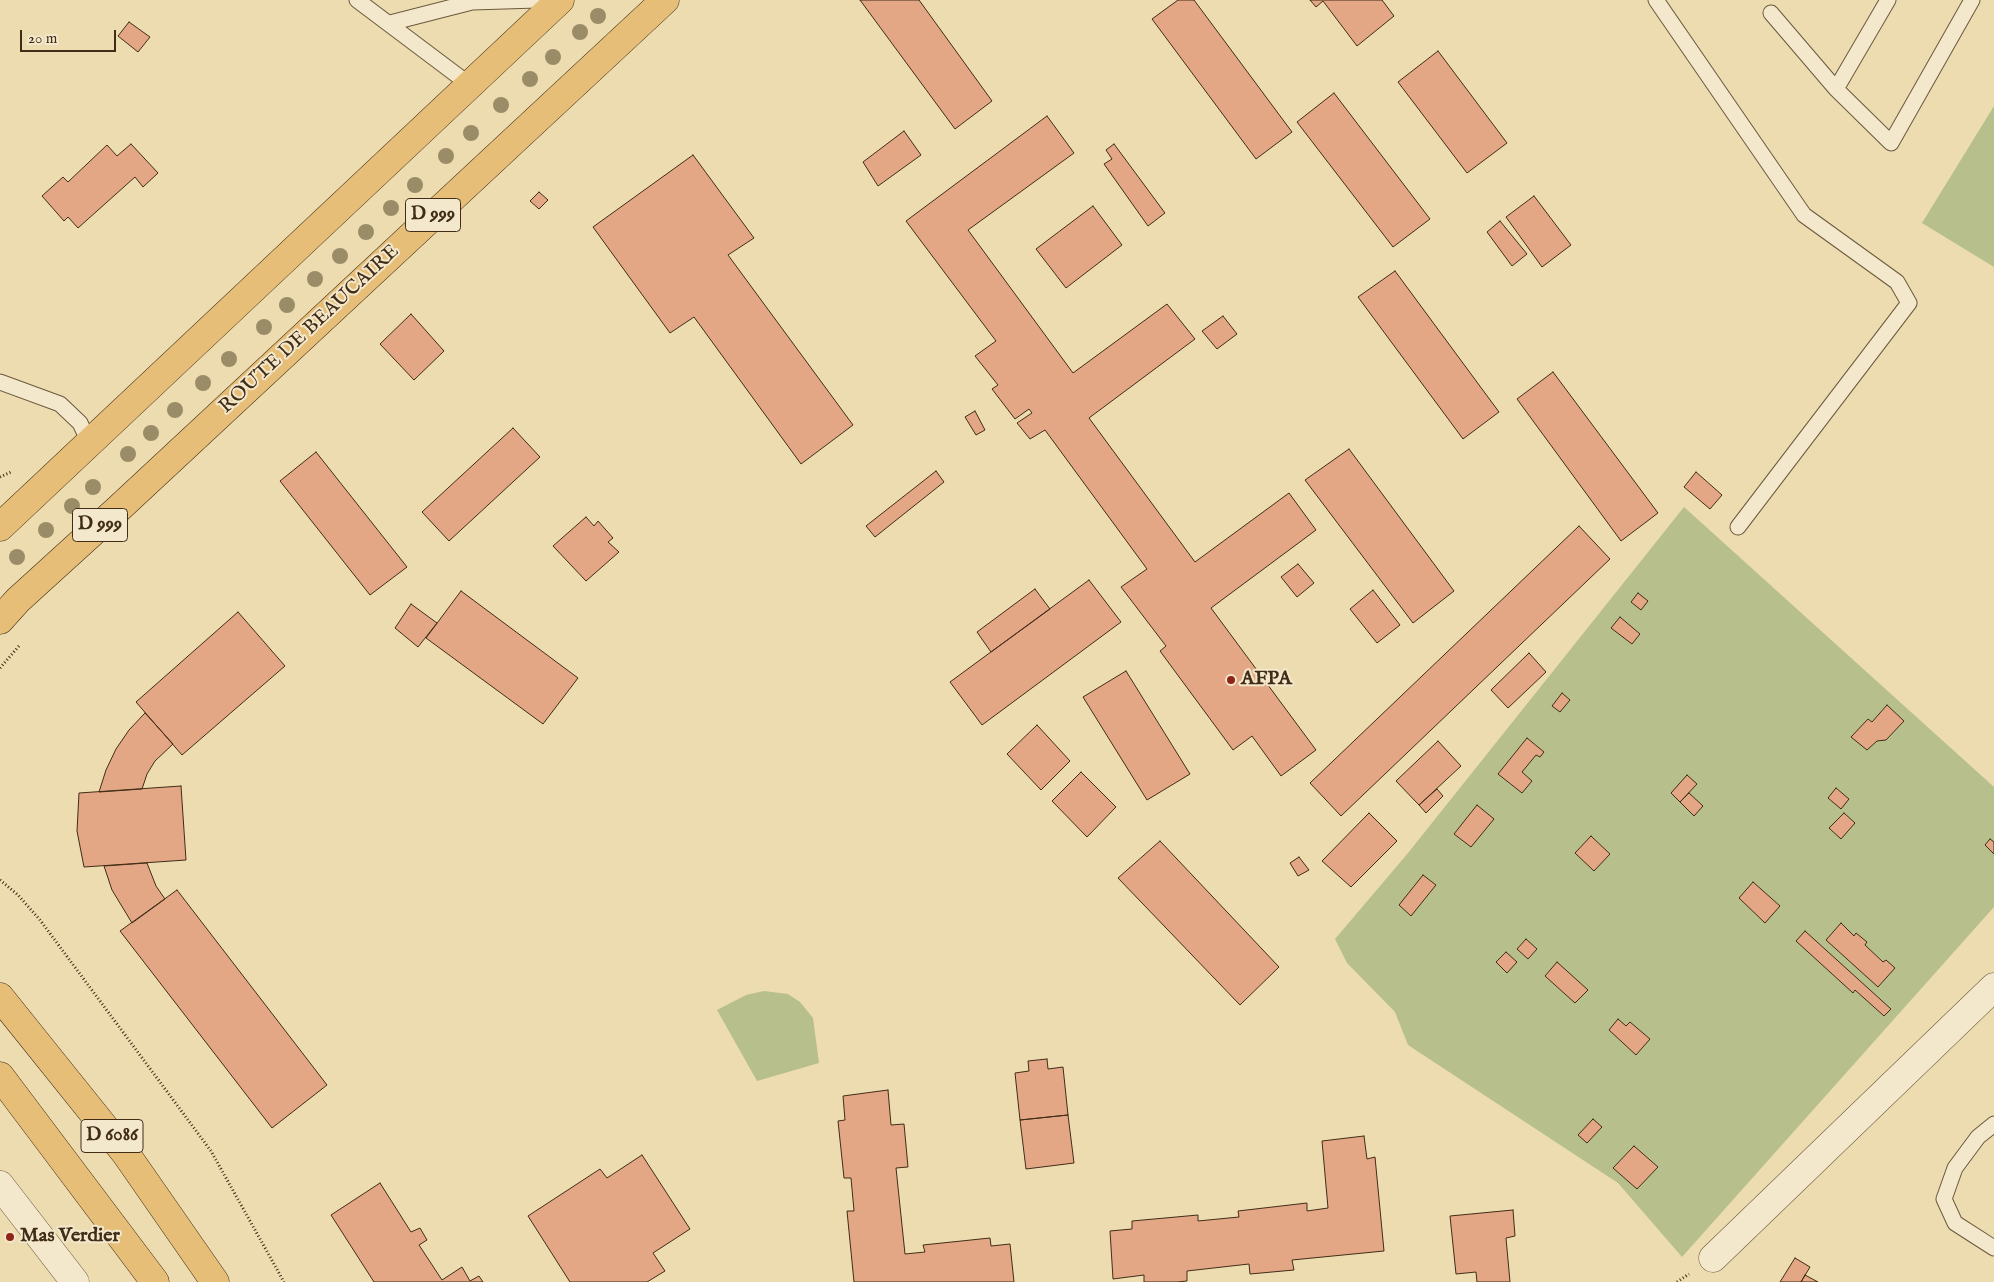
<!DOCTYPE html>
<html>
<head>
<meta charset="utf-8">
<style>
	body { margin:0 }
	#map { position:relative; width:1994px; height:1282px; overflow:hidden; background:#ecdcb0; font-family:"IM FELL English",serif }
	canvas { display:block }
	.scale { position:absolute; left:20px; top:30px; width:96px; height:22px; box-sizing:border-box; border:2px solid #412c17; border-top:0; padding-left:6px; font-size:15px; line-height:18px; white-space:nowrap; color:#412c17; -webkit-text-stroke:4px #f3e8cc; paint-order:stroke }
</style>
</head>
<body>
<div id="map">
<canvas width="1994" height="1282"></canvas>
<div class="scale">20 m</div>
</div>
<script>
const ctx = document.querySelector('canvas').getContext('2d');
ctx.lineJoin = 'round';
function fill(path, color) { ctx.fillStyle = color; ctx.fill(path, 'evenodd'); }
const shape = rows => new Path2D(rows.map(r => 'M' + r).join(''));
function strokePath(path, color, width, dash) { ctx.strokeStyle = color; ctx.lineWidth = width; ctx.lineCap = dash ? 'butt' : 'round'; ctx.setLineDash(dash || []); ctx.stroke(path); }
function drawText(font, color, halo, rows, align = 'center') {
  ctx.font = font + ' "IM FELL English",serif'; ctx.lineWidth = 4; ctx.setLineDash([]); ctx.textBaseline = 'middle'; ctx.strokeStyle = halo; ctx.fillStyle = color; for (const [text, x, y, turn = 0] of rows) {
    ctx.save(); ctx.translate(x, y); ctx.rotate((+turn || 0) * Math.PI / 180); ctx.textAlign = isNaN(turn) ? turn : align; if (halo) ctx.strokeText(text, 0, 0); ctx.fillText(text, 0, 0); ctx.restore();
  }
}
const green = shape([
	[1994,106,1994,267,1922,223],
	[1684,507,1994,787,1994,907,1682,1257,1618,1183,1408,1045,1395,1012,1347,963,1335,939,1408,853],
	[764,991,788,994,800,1002,813,1018,819,1063,757,1081,717,1010,746,995]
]);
const building = shape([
	[860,0,919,0,992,101,955,129,860,0],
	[1178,0,1194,0,1292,132,1256,159,1152,19,1178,0],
	[1310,0,1382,0,1394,16,1357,46,1323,1,1316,7,1310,0],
	[129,22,150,37,138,52,118,36,129,22],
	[1438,51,1507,143,1467,173,1398,82,1438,51],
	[1334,93,1430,219,1393,247,1297,122,1334,93],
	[1047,116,1074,153,968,230,1073,373,1167,304,1195,339,1089,418,1195,562,1289,493,1316,530,1211,608,1316,750,1281,776,1252,736,1233,750,1160,651,1166,646,1121,587,1147,569,1045,430,1030,439,1017,423,1032,413,1029,409,1015,419,992,389,998,385,975,356,996,341,906,221,1047,116],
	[904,131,921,155,878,186,863,162,904,131],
	[131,144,158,173,143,187,135,177,78,228,68,217,64,221,42,196,63,177,68,182,107,145,117,156,131,144],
	[1114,144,1165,213,1148,226,1104,164,1112,159,1106,150,1114,144],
	[693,155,754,238,728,255,853,425,801,464,694,317,670,333,593,227,693,155],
	[539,192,548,200,539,209,530,201,539,192],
	[1534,196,1571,245,1542,267,1506,217,1534,196],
	[1093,206,1122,245,1066,288,1036,249,1093,206],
	[1500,221,1527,254,1512,266,1487,232,1500,221],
	[1395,271,1499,412,1463,439,1358,297,1395,271],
	[411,314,444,351,414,380,380,344,411,314],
	[1223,316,1237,334,1217,349,1202,331,1223,316],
	[1553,372,1658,513,1621,541,1517,399,1553,372],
	[975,411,985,430,976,435,965,417,975,411],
	[513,428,540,457,449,541,422,512,513,428],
	[1349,449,1454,591,1413,623,1305,480,1349,449],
	[316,452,407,567,370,595,280,481,316,452],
	[936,471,944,482,875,537,866,526,936,471],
	[1696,472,1722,495,1710,509,1684,487,1696,472],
	[586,517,594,526,598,521,613,538,608,542,619,552,586,581,553,546,586,517],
	[1579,526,1610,559,1341,816,1310,783,1579,526],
	[1298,564,1314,583,1297,597,1281,577,1298,564],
	[1089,580,1121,622,982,725,950,682,1089,580],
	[1035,589,1050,609,991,652,977,632,1035,589],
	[1373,590,1400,625,1377,643,1350,609,1373,590],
	[461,591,578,678,543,724,426,638,461,591],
	[1638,593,1648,601,1641,610,1631,602,1638,593],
	[411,604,437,623,418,647,395,628,411,604],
	[238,612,285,666,182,755,136,702,238,612],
	[1620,617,1640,634,1632,644,1611,628,1620,617],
	[1529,653,1546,672,1508,708,1491,690,1529,653],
	[1126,671,1190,774,1147,800,1083,697,1126,671],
	[1562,693,1570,700,1560,712,1552,706,1562,693],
	[1887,705,1904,721,1886,740,1877,741,1867,750,1851,737,1868,719,1872,722,1887,705],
	[145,713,173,744,155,761,147,774,142,789,99,792,106,770,116,749,129,730,145,713],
	[1037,725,1070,761,1041,790,1007,754,1037,725],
	[1527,738,1544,752,1540,757,1536,755,1522,772,1532,781,1522,793,1498,774,1527,738],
	[1438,741,1461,766,1419,805,1396,781,1438,741],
	[1081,772,1116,807,1087,837,1052,801,1081,772],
	[1687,775,1697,784,1680,802,1671,793,1687,775],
	[181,786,186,860,84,867,77,831,79,793,181,786],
	[1836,788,1849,799,1841,809,1828,798,1836,788],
	[1437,789,1443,796,1426,813,1419,805,1437,789],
	[1689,793,1703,806,1694,816,1680,802,1689,793],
	[1477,805,1494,819,1471,847,1454,834,1477,805],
	[1369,813,1397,841,1351,887,1322,861,1369,813],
	[1844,813,1855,823,1841,839,1829,828,1844,813],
	[1591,836,1610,854,1594,871,1575,853,1591,836],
	[1990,839,1994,842,1994,854,1985,845,1990,839],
	[1160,841,1279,967,1240,1005,1118,878,1160,841],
	[1299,857,1309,870,1298,876,1290,863,1299,857],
	[147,863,156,886,165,899,132,923,112,890,104,866,147,863],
	[1423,875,1436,885,1411,916,1399,905,1423,875],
	[1753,882,1780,906,1765,923,1739,898,1753,882],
	[177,890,327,1085,272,1128,120,931,177,890],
	[1841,923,1854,936,1856,933,1867,942,1865,945,1883,962,1886,960,1895,968,1878,987,1826,940,1841,923],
	[1805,931,1891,1009,1884,1016,1855,990,1853,993,1796,941,1805,931],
	[1526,939,1537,949,1528,959,1517,949,1526,939],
	[1506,952,1517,962,1507,973,1496,962,1506,952],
	[1557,962,1588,990,1575,1003,1545,976,1557,962],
	[1618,1019,1626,1026,1630,1022,1650,1039,1636,1055,1609,1030,1618,1019],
	[1047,1059,1048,1069,1063,1067,1068,1115,1020,1120,1015,1073,1029,1071,1028,1061,1047,1059],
	[888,1090,891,1125,904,1124,908,1167,896,1168,905,1254,925,1252,923,1245,990,1238,991,1246,1010,1244,1014,1282,854,1282,847,1211,854,1211,851,1178,844,1178,838,1121,845,1120,843,1096,888,1090],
	[1068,1115,1074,1163,1026,1169,1020,1120,1068,1115],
	[1593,1119,1602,1127,1587,1143,1578,1135,1593,1119],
	[1364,1136,1367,1159,1375,1157,1384,1251,1292,1260,1294,1270,1250,1274,1249,1264,1187,1271,1187,1281,1177,1282,1144,1282,1144,1275,1113,1279,1110,1231,1132,1229,1132,1221,1198,1215,1198,1221,1239,1217,1238,1211,1307,1203,1307,1211,1328,1208,1322,1141,1364,1136],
	[1634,1146,1658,1167,1637,1189,1613,1168,1634,1146],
	[642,1155,690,1229,653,1253,665,1271,647,1282,570,1282,528,1216,600,1169,607,1178,642,1155],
	[380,1183,411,1232,420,1228,427,1240,419,1245,442,1280,462,1267,470,1281,479,1276,483,1282,374,1282,331,1215,380,1183],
	[1513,1210,1515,1236,1506,1238,1510,1282,1477,1282,1476,1272,1456,1274,1450,1216,1513,1210],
	[1795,1258,1810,1267,1801,1282,1780,1282,1795,1258],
	[1805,1275,1818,1282,1801,1282,1805,1275]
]);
const path = shape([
	[0,477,11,472],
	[0,668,19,646],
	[0,880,18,895,40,920,211,1151,284,1282],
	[1677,1282,1689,1274]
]);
const lane = shape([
	[357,0,470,85],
	[1656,0,1804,215,1897,282,1909,303,1738,527],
	[1888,0,1836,89,1891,143,1972,0],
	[1771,13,1836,89],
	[390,23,472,2,537,0],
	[0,382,60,404,80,423,90,444],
	[1994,1124,1978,1137,1955,1168,1944,1199,1955,1223,1994,1248]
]);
const street = shape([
	[0,1185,75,1282],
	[1713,1258,1994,987]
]);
const primary = shape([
	[0,527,560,0],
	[0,620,18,600,117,510,665,0],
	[0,997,126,1154,215,1282],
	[0,1076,155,1282]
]);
const trees = [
	[598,16],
	[580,32],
	[553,57],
	[530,79],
	[501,105],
	[471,133],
	[446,156],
	[415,185],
	[391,208],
	[366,232],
	[340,256],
	[315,279],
	[287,305],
	[264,327],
	[229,359],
	[203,383],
	[175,410],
	[151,433],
	[128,454],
	[93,487],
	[72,506],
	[46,530],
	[17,557]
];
const markers = [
	[1231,680,5,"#8f2418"],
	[10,1237,5,"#8f2418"]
];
const shields = [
	[433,215,55],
	[100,525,55],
	[112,1136,62]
];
const shieldNames = [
	["D 999",433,215],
	["D 999",100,525],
	["D 6086",112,1136]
];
const streetNames = [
	["ROUTE DE BEAUCAIRE",310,330,-43]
];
const poiNames = [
	["AFPA",1241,680],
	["Mas Verdier",20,1237]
];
fill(green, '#b7c08c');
fill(building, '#e4a786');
strokePath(building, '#412c17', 1);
strokePath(lane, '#6c583d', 17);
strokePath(street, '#6c583d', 29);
strokePath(primary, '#412c17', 29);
strokePath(path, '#412c17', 3, [1, 2.5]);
strokePath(lane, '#f3e8cc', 15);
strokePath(street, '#f3e8cc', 28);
strokePath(primary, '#e6be78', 28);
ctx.fillStyle = '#9b8c68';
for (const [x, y] of trees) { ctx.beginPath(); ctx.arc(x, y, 8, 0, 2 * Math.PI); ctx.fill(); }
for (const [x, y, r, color] of markers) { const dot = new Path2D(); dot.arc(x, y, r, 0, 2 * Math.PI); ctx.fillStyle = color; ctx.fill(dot); strokePath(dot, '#f3e8cc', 2); }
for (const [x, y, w] of shields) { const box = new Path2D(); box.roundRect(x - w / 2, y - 16.5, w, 33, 4); ctx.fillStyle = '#f3e8cc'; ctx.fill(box); strokePath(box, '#412c17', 1); }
drawText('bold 19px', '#412c17', null, shieldNames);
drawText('20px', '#412c17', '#f3e8cc', streetNames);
drawText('bold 20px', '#412c17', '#f3e8cc', poiNames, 'left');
</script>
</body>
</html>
